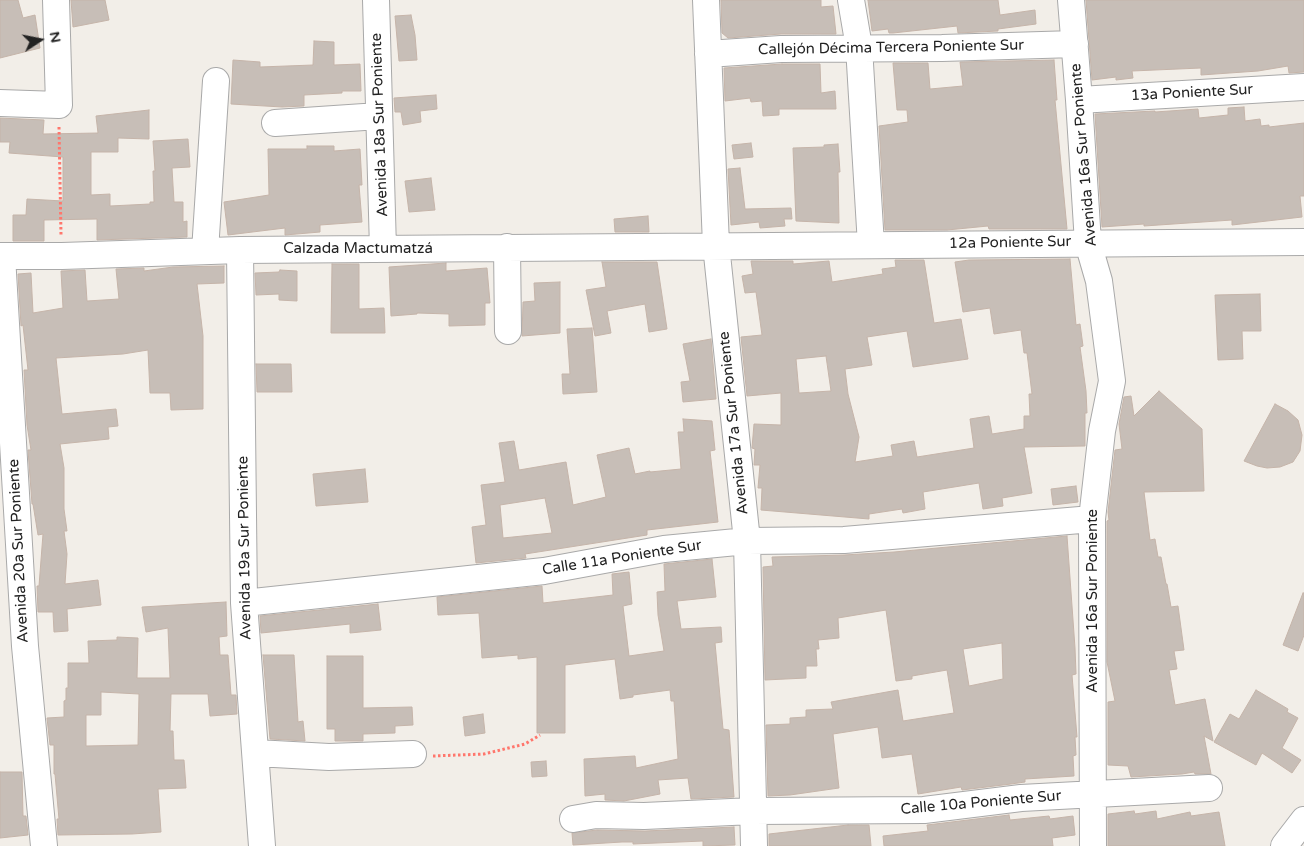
<!DOCTYPE html>
<html>
<head>
<meta charset="utf-8">
<style>
	body { margin:0 }
	#map { position:relative; width:1304px; height:846px; overflow:hidden; background:#f2eee8; font-family:"Varela Round",sans-serif }
	canvas { display:block }
	.north { position:absolute; left:15px; top:15px; width:50px; height:50px; -webkit-text-stroke:4px #fff; paint-order:stroke; rotate:79deg; font-size:14px; font-weight:700; line-height:20px; text-align:center; color:#222 }
	.north::after { content:''; display:block; margin:auto; width:18px; height:22px; background:#222; clip-path:polygon(50% 0,100% 100%,50% 72%,0 100%) }
</style>
</head>
<body>
<div id="map">
<canvas width="1304" height="846"></canvas>
<div class="north">N</div>
</div>
<script>
const ctx = document.querySelector('canvas').getContext('2d');
ctx.lineJoin = 'round';
function fill(path, color) { ctx.fillStyle = color; ctx.fill(path, 'evenodd'); }
const shape = rows => new Path2D(rows.map(r => 'M' + r).join(''));
function strokePath(path, color, width, dash) { ctx.strokeStyle = color; ctx.lineWidth = width; ctx.lineCap = dash ? 'butt' : 'round'; ctx.setLineDash(dash || []); ctx.stroke(path); }
function drawText(font, color, halo, rows, align = 'center') {
  ctx.font = font + ' "Varela Round",sans-serif'; ctx.lineWidth = 4; ctx.setLineDash([]); ctx.textBaseline = 'middle'; ctx.strokeStyle = halo; ctx.fillStyle = color; for (const [text, x, y, turn = 0] of rows) {
    ctx.save(); ctx.translate(x, y); ctx.rotate((+turn || 0) * Math.PI / 180); ctx.textAlign = isNaN(turn) ? turn : align; if (halo) ctx.strokeText(text, 0, 0); ctx.fillText(text, 0, 0); ctx.restore();
  }
}
const building = shape([
	[0,0,18,0,23,18,35,15,40,48,0,58,0,0],
	[71,0,105,0,109,20,73,27,71,0],
	[721,0,821,0,821,7,833,6,836,34,781,34,728,38,722,33,721,0],
	[868,0,998,0,1000,15,1035,10,1036,24,998,29,998,31,958,33,957,26,893,33,889,33,888,29,872,31,868,0],
	[1086,0,1304,0,1304,72,1289,73,1288,66,1258,71,1201,75,1201,68,1132,71,1133,78,1116,80,1116,77,1092,80,1086,0],
	[411,15,415,35,417,60,399,61,395,16,411,15],
	[314,41,334,42,334,65,360,64,361,91,342,91,342,93,304,95,304,106,282,107,231,104,233,60,260,62,260,67,313,65,314,41],
	[1054,60,1057,100,1055,100,1067,229,989,229,988,226,947,230,885,230,879,126,908,122,907,110,897,110,893,63,928,63,930,89,963,86,960,62,1054,60],
	[782,64,820,64,821,93,835,91,836,109,779,109,779,115,763,116,762,101,751,102,750,98,725,101,724,68,782,64],
	[436,95,437,109,420,111,421,122,403,125,401,112,395,112,394,98,436,95],
	[1244,107,1245,121,1260,119,1261,126,1269,125,1269,127,1304,123,1304,196,1300,196,1302,217,1232,225,1232,220,1144,226,1144,224,1102,227,1095,114,1155,111,1155,112,1198,109,1199,118,1228,115,1228,108,1244,107],
	[149,110,149,139,118,138,118,152,91,152,91,195,110,194,110,206,150,204,150,202,154,202,153,171,155,171,153,141,188,139,190,167,172,168,174,202,183,202,183,222,187,221,187,237,97,240,97,219,44,220,44,241,13,241,13,215,26,215,27,199,63,201,63,157,9,153,10,142,0,142,0,118,44,120,43,134,98,133,96,116,149,110],
	[751,143,753,157,734,159,732,145,751,143],
	[838,144,840,172,838,172,839,223,796,221,793,148,824,147,824,145,838,144],
	[307,146,334,146,334,151,360,149,362,185,359,185,362,222,320,225,320,232,285,235,285,228,228,235,224,202,269,195,268,149,307,149,307,146],
	[740,168,745,209,791,208,792,219,784,219,785,226,760,228,759,222,731,225,728,169,740,168],
	[431,178,435,210,409,212,405,181,431,178],
	[648,216,649,232,615,232,614,219,648,216],
	[1070,259,1076,325,1080,324,1083,346,1080,347,1086,391,1087,413,1085,413,1085,446,1024,447,1032,493,1002,498,1003,506,983,509,979,483,923,492,925,509,903,513,902,509,869,514,869,519,761,510,762,488,758,488,760,465,754,465,755,449,752,448,754,424,781,425,781,393,747,396,741,337,762,335,756,292,745,293,742,276,753,274,751,261,793,261,793,264,829,261,832,282,883,274,882,269,896,267,895,260,924,260,934,323,961,319,968,359,913,367,907,331,867,337,872,365,845,369,848,394,859,437,855,462,893,456,891,445,914,441,917,457,974,448,970,419,989,416,992,434,1024,429,1024,416,1030,416,1029,394,1032,394,1027,353,1024,353,1021,330,994,334,990,308,963,312,955,262,969,260,1070,259],
	[826,356,831,391,799,393,796,359,826,356],
	[602,262,657,262,667,329,649,332,645,304,607,311,611,333,595,336,586,290,606,287,602,262],
	[446,263,446,271,487,268,490,303,485,303,485,325,449,326,449,314,417,313,417,314,391,316,389,267,446,263],
	[332,264,359,264,359,309,384,308,385,333,331,333,332,264],
	[224,266,224,283,197,284,203,336,203,409,171,410,170,393,150,393,148,350,123,354,56,358,62,414,116,409,118,426,108,427,109,439,60,444,64,468,64,509,67,531,64,531,67,554,65,584,98,580,101,605,67,609,68,631,54,632,53,612,38,612,37,586,39,586,43,534,38,535,33,504,32,504,28,450,31,450,27,425,24,370,28,370,23,325,21,326,18,274,31,273,33,313,63,308,61,271,85,270,87,301,119,299,116,269,144,268,144,271,173,267,224,266],
	[280,270,297,271,297,301,279,300,279,294,256,295,255,273,279,272,280,270],
	[560,282,560,333,522,336,523,302,535,301,534,283,560,282],
	[1260,294,1261,331,1242,331,1243,359,1218,360,1215,295,1260,294],
	[592,328,597,392,563,394,562,374,570,374,567,329,592,328],
	[711,339,716,399,683,402,681,382,690,381,683,344,711,339],
	[256,364,291,364,292,392,257,392,256,364],
	[1159,391,1202,429,1204,491,1144,492,1150,540,1155,539,1158,557,1161,557,1166,584,1167,584,1171,607,1178,606,1184,650,1174,651,1177,669,1169,670,1175,705,1205,699,1213,741,1204,736,1211,774,1195,774,1194,772,1182,774,1131,777,1128,766,1108,765,1108,702,1115,701,1107,662,1107,521,1109,520,1108,512,1115,450,1122,449,1119,424,1124,397,1131,396,1134,416,1159,391],
	[1275,404,1288,411,1298,420,1302,435,1300,451,1293,462,1280,467,1267,468,1257,466,1244,461,1275,404],
	[683,419,712,421,715,450,710,451,718,522,647,530,647,535,525,554,526,558,476,563,472,527,486,525,481,485,505,482,499,443,514,441,519,470,566,462,573,505,606,497,597,455,629,448,635,474,650,471,650,472,681,469,678,432,684,432,683,419],
	[545,498,552,533,503,538,500,505,545,498],
	[365,469,368,502,316,506,313,474,365,469],
	[1076,486,1078,502,1053,505,1051,489,1076,486],
	[1067,536,1075,648,1076,674,1072,675,1077,737,1075,737,1076,755,1073,756,1074,776,1025,779,1025,782,1011,784,962,790,961,787,918,794,912,754,882,758,878,727,833,734,839,788,790,795,768,796,766,725,790,724,790,718,806,717,806,710,833,709,831,702,898,690,903,721,954,713,947,670,912,676,912,679,896,681,886,610,838,618,839,638,818,640,819,649,816,649,817,666,806,666,806,678,765,680,763,567,773,566,772,557,844,555,894,552,1067,536],
	[1002,643,1003,679,969,686,963,649,1002,643],
	[712,559,716,597,677,601,681,629,721,627,722,642,715,643,723,729,729,730,734,797,691,799,688,778,658,780,660,794,624,801,605,800,605,794,585,796,584,759,635,756,636,768,678,759,674,701,671,701,670,690,633,695,633,697,620,699,615,659,565,665,565,733,537,733,537,657,518,659,518,655,482,658,479,613,438,615,437,597,542,586,543,603,613,595,612,574,629,572,632,604,623,606,629,656,664,651,658,615,657,592,665,591,664,564,712,559],
	[1303,593,1304,593,1304,635,1298,651,1283,645,1303,593],
	[226,602,227,636,219,637,220,655,228,655,231,695,236,695,237,714,210,716,208,694,171,694,170,731,173,731,174,760,184,760,186,788,158,789,161,832,132,834,58,835,57,819,59,819,55,774,54,774,54,745,50,745,47,718,64,717,64,701,66,700,66,688,68,688,68,663,89,663,88,641,117,640,117,637,138,638,137,678,170,678,168,628,146,632,142,607,226,602],
	[101,692,139,694,138,745,86,746,86,715,101,715,101,692],
	[378,604,381,630,350,633,350,624,261,633,260,616,378,604],
	[263,655,294,655,298,722,303,721,305,741,270,739,263,655],
	[327,656,363,656,363,708,412,707,413,725,395,726,395,733,363,734,363,741,335,741,335,729,327,729,327,656],
	[1256,690,1288,709,1287,712,1298,718,1282,748,1301,760,1292,773,1262,753,1256,765,1214,742,1230,714,1239,719,1256,690],
	[483,714,485,733,465,736,463,717,483,714],
	[546,761,547,776,532,777,531,762,546,761],
	[0,772,22,772,23,816,26,816,28,835,0,838,0,772],
	[1134,811,1135,814,1156,811,1157,819,1190,812,1191,816,1219,812,1225,846,1108,846,1108,814,1134,811],
	[1009,815,1010,820,1049,816,1050,819,1073,816,1075,835,1052,838,1053,846,884,846,883,836,928,831,927,825,1009,815],
	[848,825,869,825,871,846,769,846,769,834,848,825],
	[734,827,735,845,703,846,703,841,633,844,633,842,622,842,573,845,572,833,597,830,645,831,734,827]
]);
const path = shape([
	[59,127,61,235],
	[433,756,484,754,525,744,540,735]
]);
const minor = shape([
	[376,0,383,249],
	[706,0,716,245,747,541,754,846],
	[851,0,859,47,871,245],
	[1071,0,1079,100,1088,243,1099,281,1112,381,1102,431,1092,519,1093,846],
	[708,54,781,49,942,48,1075,44],
	[1079,100,1304,87],
	[0,103,59,105,56,0],
	[275,123,379,116],
	[507,247,508,331],
	[240,250,244,603,262,846],
	[205,251,216,81],
	[0,256,62,256,240,250,1304,242],
	[2,256,25,646,44,846],
	[244,603,544,571,664,549,747,541,844,540,1092,519],
	[256,753,329,757,413,754],
	[573,819,596,815,644,816,753,811,924,810,1021,798,1209,788],
	[1284,846,1304,820]
]);
const streetNames = [
	["Callejón Décima Tercera Poniente Sur",891,48,-1],
	["13a Poniente Sur",1192,93,-3],
	["Avenida 18a Sur Poniente",380,125,-92],
	["Avenida 16a Sur Poniente",1084,155,-95],
	["12a Poniente Sur",1010,243,-1],
	["Calzada Mactumatzá",358,249],
	["Avenida 17a Sur Poniente",734,423,-96],
	["Avenida 19a Sur Poniente",245,548,-91],
	["Avenida 20a Sur Poniente",19,551,-93],
	["Calle 11a Poniente Sur",622,558,-9],
	["Avenida 16a Sur Poniente",1093,601,-90],
	["Calle 10a Poniente Sur",981,803,-5]
];
fill(building, '#c7beb7');
strokePath(building, '#c5b4a9', 1);
strokePath(minor, '#a9a9a9', 28);
strokePath(path, '#ff766c', 3, [2.5, 2.5]);
strokePath(minor, '#fff', 26);
drawText('15px', '#222', '#fff', streetNames);
</script>
</body>
</html>
